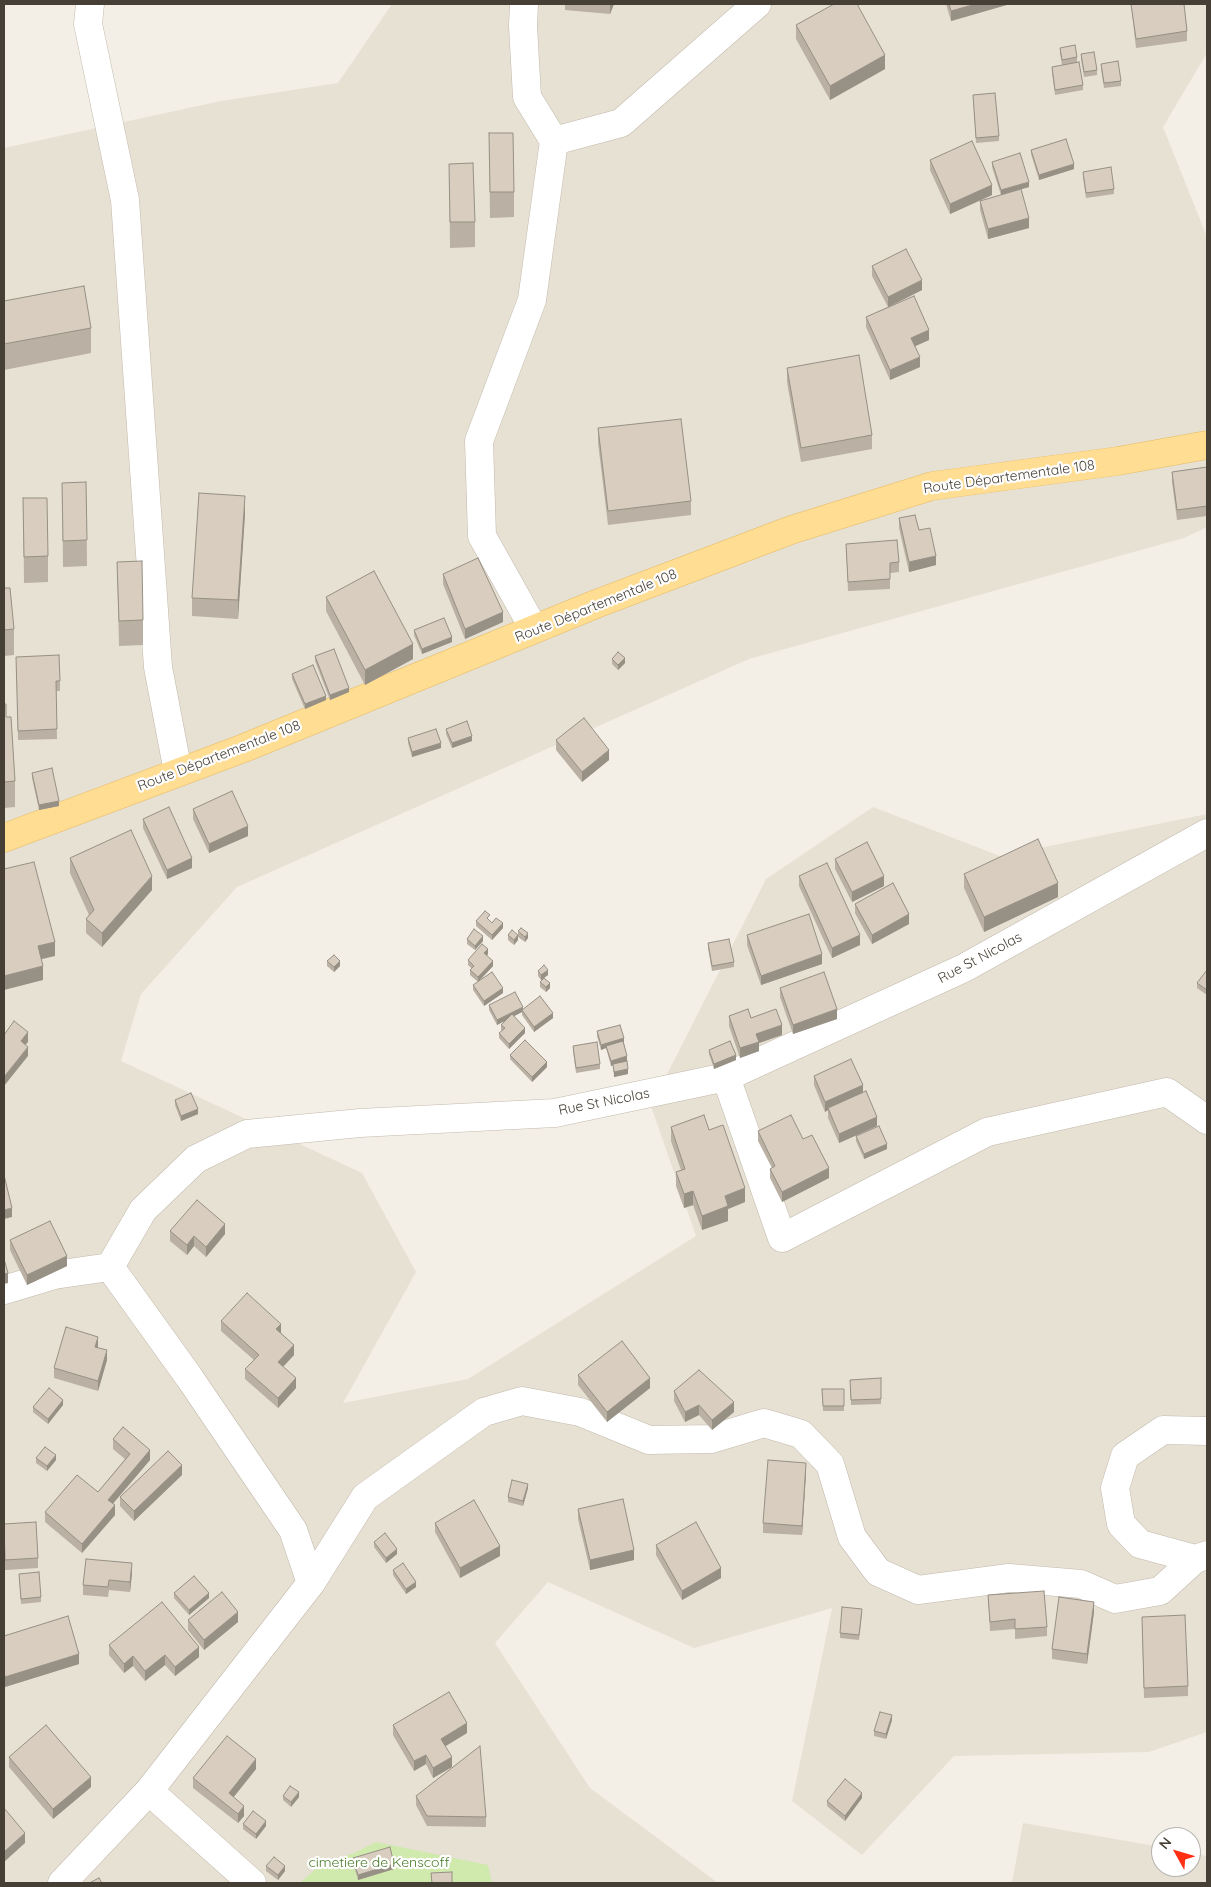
<!DOCTYPE html>
<html>
<head>
<meta charset="utf-8">
<style>
	body { margin:0 }
	#map { position:relative; width:1211px; height:1887px; overflow:hidden; background:#f3efe6; font-family:Quicksand,sans-serif }
	canvas { display:block }
	.frame { position:absolute; inset:0; border:5px solid #463f35; pointer-events:none }
	.north { position:absolute; left:1151px; top:1827px; width:50px; height:50px; box-sizing:border-box; background:#fff; border:1px solid #b5b2ae; border-radius:50%; rotate:309deg; font-size:14px; font-weight:700; line-height:20px; text-align:center; color:#463f35 }
	.north::after { content:''; display:block; margin:auto; width:18px; height:22px; background:#fe2f12; clip-path:polygon(50% 0,100% 100%,50% 72%,0 100%) }
</style>
</head>
<body>
<div id="map">
<canvas width="1211" height="1887"></canvas>
<div class="frame"></div>
<div class="north">N</div>
</div>
<script>
const ctx = document.querySelector('canvas').getContext('2d');
ctx.lineJoin = 'round';
function fill(path, color) { ctx.fillStyle = color; ctx.fill(path, 'evenodd'); }
const shape = rows => new Path2D(rows.map(r => 'M' + r).join(''));
function strokePath(path, color, width, dash) { ctx.strokeStyle = color; ctx.lineWidth = width; ctx.lineCap = dash ? 'butt' : 'round'; ctx.setLineDash(dash || []); ctx.stroke(path); }
function drawText(font, color, halo, rows, align = 'center') {
  ctx.font = font + ' Quicksand,sans-serif'; ctx.lineWidth = 4.5; ctx.setLineDash([]); ctx.textBaseline = 'middle'; ctx.strokeStyle = halo; ctx.fillStyle = color; for (const [text, x, y, turn = 0] of rows) {
    ctx.save(); ctx.translate(x, y); ctx.rotate((+turn || 0) * Math.PI / 180); ctx.textAlign = isNaN(turn) ? turn : align; if (halo) ctx.strokeText(text, 0, 0); ctx.fillText(text, 0, 0); ctx.restore();
  }
}
const residential = shape([
	[392,4,1207,4,1207,53,1163,127,1207,237,1207,527,1184,538,749,659,237,887,141,994,121,1061,362,1173,416,1272,343,1403,468,1379,696,1236,651,1106,766,879,873,807,1000,856,1207,814,1207,1732,1149,1752,954,1756,862,1855,792,1801,832,1608,694,1648,548,1582,495,1643,590,1788,718,1883,4,1883,4,148,221,101,338,83],
	[1023,1823,1161,1847,1161,1867,1191,1867,1191,1853,1207,1856,1207,1883,1012,1883]
]);
const green = shape([
	[376,1842,488,1865,492,1883,300,1883,320,1865,354,1853]
]);
const minor = shape([
	[90,4,88,24,125,200,158,667,178,772],
	[524,4,523,26,527,97,554,141,532,300,479,441,482,536,534,629],
	[554,141,621,123,757,4],
	[726,1077,782,1238,987,1132,1167,1092,1207,1120],
	[4,1290,54,1275,110,1267,143,1210,196,1159,247,1134,360,1123,555,1113,726,1077,964,968,1207,833],
	[1195,1559,1140,1544,1121,1524,1115,1488,1125,1456,1163,1430,1207,1431],
	[311,1583,365,1497,484,1412,522,1401,580,1412,649,1440,711,1439,764,1423,801,1434,830,1464,852,1537,878,1572,918,1590,1009,1578,1081,1584,1115,1599,1160,1591,1195,1559,1207,1555],
	[149,1791,252,1883],
	[62,1883,149,1791,311,1583,293,1530,189,1377,110,1267]
]);
const major = shape([
	[4,838,244,748,596,604,791,530,932,486,1118,461,1207,445]
]);
const wall = shape([
	[565,4,614,4,610,14,565,10],
	[946,4,1010,4,951,21],
	[1131,4,1184,4,1187,31,1187,41,1136,48],
	[796,25,885,69,830,100,796,39],
	[1060,48,1077,57,1077,62,1083,85,1083,90,1055,95,1052,72,1052,67,1062,65,1060,53],
	[1081,54,1097,70,1097,75,1084,77,1081,59],
	[1101,64,1121,81,1121,86,1104,88,1101,69],
	[973,95,999,136,999,141,976,143],
	[489,133,514,192,514,217,490,218],
	[1031,150,1074,169,1039,180,1031,154],
	[930,160,992,195,950,214,930,170],
	[992,162,1029,187,1021,189,1029,228,988,239,980,210,980,201,1001,195,992,167],
	[449,164,475,222,475,247,450,248],
	[1083,172,1114,189,1114,194,1086,198,1083,177],
	[872,266,922,290,889,307,929,340,915,346,920,367,890,380,866,327,866,317,888,307,872,276],
	[4,301,91,328,91,353,4,370],
	[787,368,872,435,872,449,801,462,787,382],
	[598,428,691,501,691,515,608,525,598,443],
	[1207,467,1207,516,1177,520,1172,482,1172,472],
	[86,482,87,566,63,567,62,483],
	[23,498,48,556,48,582,24,583],
	[245,514,238,619,192,616,192,598],
	[899,518,919,530,936,565,909,572,899,528],
	[846,544,899,562,899,572,890,573,890,589,848,591],
	[117,562,143,620,143,645,119,646],
	[443,574,503,622,465,639,443,584],
	[4,588,14,629,14,655,4,656],
	[326,597,413,659,365,685,326,611],
	[414,630,452,642,422,654,414,635],
	[315,656,349,692,330,700,315,661],
	[16,657,60,681,60,691,56,691,57,739,18,740],
	[612,659,625,663,618,670,612,664],
	[292,674,326,700,305,709,292,679],
	[4,704,15,781,15,807,4,808],
	[446,729,472,741,452,748,446,734],
	[408,738,441,748,412,757,408,743],
	[556,740,609,760,582,782,556,750],
	[32,773,59,806,39,810,32,778],
	[193,809,248,836,209,853,193,819],
	[143,819,192,868,167,879,143,828],
	[70,858,152,890,102,947,86,933,86,919,89,915,70,873],
	[835,859,884,886,852,902,835,869],
	[964,874,1058,897,984,932,964,888],
	[799,876,860,945,832,958,799,886],
	[855,904,909,924,872,944,855,913],
	[490,920,489,921,492,923,503,928,492,940,476,926,476,921],
	[518,931,528,938,525,942,518,937,518,940,514,945,508,940,508,935,518,935],
	[747,935,822,964,761,985,747,945],
	[467,939,483,941,475,950,467,944],
	[708,943,734,962,734,967,712,971,708,948],
	[488,954,487,956,493,966,479,981,503,993,484,1006,473,990,473,985,478,982,470,975,470,970,472,969,468,965,468,960],
	[327,961,340,966,334,972,327,966],
	[1207,970,1207,995,1197,988,1197,983],
	[538,971,548,975,541,980,538,976],
	[540,982,550,988,546,992,540,987],
	[780,988,837,1019,793,1034,780,997],
	[489,1005,523,1010,553,1018,534,1032,522,1015,522,1012,514,1016,525,1033,509,1049,499,1038,499,1033,502,1031,501,1030,501,1025,504,1021,497,1025,489,1010],
	[729,1016,751,1018,782,1035,759,1043,759,1051,740,1058,729,1026],
	[597,1031,624,1043,627,1061,626,1061,628,1074,614,1077,613,1065,611,1066,606,1048,601,1050,597,1036],
	[573,1046,600,1064,600,1069,576,1073,573,1051],
	[709,1050,736,1060,714,1069,709,1054],
	[510,1055,547,1067,532,1082,510,1059],
	[814,1076,863,1092,877,1126,839,1143,828,1118,828,1110,825,1112,814,1085],
	[175,1100,198,1114,181,1121,175,1105],
	[671,1127,709,1130,745,1202,728,1209,728,1221,702,1230,693,1205,684,1208,676,1186,676,1172,681,1170,671,1141],
	[758,1131,803,1139,829,1178,782,1202,770,1178,770,1169,772,1168,758,1141],
	[856,1136,887,1149,864,1159,856,1141],
	[170,1231,225,1234,206,1257,194,1246,187,1255,170,1241],
	[10,1240,67,1266,27,1285,10,1250],
	[221,1321,281,1333,294,1355,283,1367,296,1388,278,1408,245,1379,245,1369,254,1360,221,1331],
	[98,1346,98,1348,107,1360,98,1391,54,1378,54,1368],
	[578,1375,650,1388,607,1422,578,1385],
	[881,1378,881,1404,851,1405,850,1380],
	[822,1389,844,1389,844,1411,823,1411],
	[674,1391,734,1412,712,1430,699,1415,685,1422,674,1401],
	[63,1405,48,1424,33,1412,33,1407],
	[113,1439,150,1460,113,1504,115,1515,82,1553,45,1522,45,1512,98,1492,125,1459,113,1449],
	[36,1458,56,1460,47,1471,36,1463],
	[806,1473,802,1535,763,1533,763,1523],
	[182,1475,134,1521,120,1506,120,1497],
	[528,1488,523,1506,508,1502,508,1497],
	[578,1509,634,1560,590,1570,578,1519],
	[435,1523,500,1556,460,1578,435,1532],
	[4,1524,38,1558,38,1568,5,1570],
	[374,1542,397,1554,386,1563,374,1547],
	[656,1545,721,1578,682,1600,656,1555],
	[393,1570,416,1587,406,1594,393,1575],
	[132,1573,130,1592,109,1590,108,1597,83,1595,83,1585],
	[19,1574,41,1597,41,1602,21,1604],
	[174,1593,209,1598,189,1615,174,1598],
	[988,1595,1047,1627,1047,1636,1015,1639,1015,1629,990,1631],
	[1094,1612,1087,1664,1052,1659,1052,1649],
	[862,1614,859,1640,840,1638,840,1633],
	[188,1620,238,1622,204,1650,188,1630],
	[1142,1626,1188,1686,1188,1696,1144,1698],
	[4,1636,79,1664,5,1687,4,1682],
	[109,1645,199,1657,175,1676,165,1665,145,1681,133,1666,124,1673,109,1655],
	[892,1720,886,1739,874,1736,874,1731],
	[393,1725,467,1733,445,1746,452,1767,433,1778,426,1764,414,1771,393,1735],
	[9,1757,91,1787,53,1819,9,1767],
	[256,1769,233,1797,244,1816,238,1823,193,1788,193,1778],
	[283,1796,299,1797,291,1807,283,1800],
	[416,1796,486,1817,486,1827,427,1826,416,1805],
	[862,1798,845,1821,827,1806,827,1801],
	[243,1824,266,1826,256,1839,243,1829],
	[353,1858,394,1869,358,1880,353,1863],
	[266,1866,285,1871,278,1880,266,1871]
]);
const shadedWall = shape([
	[610,4,614,4,610,14],
	[976,4,1010,4,951,21,951,11],
	[885,55,885,69,830,100,830,86],
	[1074,164,1074,169,1039,180,1039,175],
	[1029,182,1029,187,1001,195,1001,190],
	[992,185,992,195,950,214,950,204],
	[1029,218,1029,228,988,239,988,229],
	[922,280,922,290,888,307,888,297],
	[929,330,929,340,911,348,911,338],
	[920,357,920,367,890,380,890,370],
	[245,496,245,514,238,619,238,600],
	[936,556,936,565,909,572,909,562],
	[503,612,503,622,465,639,465,629],
	[452,637,452,642,422,654,422,649],
	[413,644,413,659,365,685,365,670],
	[625,658,625,663,618,670,618,665],
	[349,688,349,692,330,700,330,695],
	[326,696,326,700,305,709,305,704],
	[472,736,472,741,452,748,452,743],
	[441,743,441,748,412,757,412,752],
	[609,750,609,760,582,782,582,772],
	[59,801,59,806,39,810,39,805],
	[248,826,248,836,209,853,209,844],
	[192,858,192,868,167,879,167,870],
	[152,876,152,890,102,947,102,933],
	[884,876,884,886,852,902,852,892],
	[1058,883,1058,897,984,932,984,917],
	[909,914,909,924,872,944,872,935],
	[503,923,503,928,492,940,492,935],
	[528,933,528,938,525,942,525,937],
	[518,935,518,940,514,945,514,940],
	[860,935,860,945,832,958,832,948],
	[483,936,483,941,475,950,475,946],
	[55,942,55,956,38,960,38,946],
	[488,949,488,954,484,958,484,953],
	[822,954,822,964,761,985,761,976],
	[340,961,340,966,334,972,334,967],
	[493,961,493,966,478,982,478,977],
	[43,966,43,980,4,990,4,976],
	[548,970,548,975,541,980,541,975],
	[550,983,550,988,546,992,546,987],
	[503,988,503,993,484,1006,484,1001],
	[523,1007,523,1012,522,1010,522,1012,497,1025,497,1020],
	[837,1009,837,1019,793,1034,793,1025],
	[553,1013,553,1018,534,1032,534,1027],
	[782,1025,782,1035,759,1043,759,1051,740,1058,740,1048,756,1034],
	[525,1028,525,1033,509,1049,509,1044],
	[28,1032,28,1042,21,1050,21,1041],
	[624,1038,624,1043,606,1046,606,1048,601,1050,601,1045],
	[28,1047,28,1056,4,1086,4,1077],
	[736,1055,736,1060,714,1069,714,1064],
	[627,1056,627,1061,611,1066,611,1061],
	[547,1062,547,1067,532,1082,532,1077],
	[628,1069,628,1074,614,1077,614,1072],
	[863,1085,863,1095,828,1108,828,1110,825,1112,825,1102],
	[198,1109,198,1114,181,1121,181,1116],
	[877,1117,877,1126,839,1143,839,1134],
	[887,1144,887,1149,864,1159,864,1154],
	[829,1168,829,1178,782,1202,782,1192],
	[745,1188,745,1202,728,1209,728,1221,702,1230,702,1216,725,1196],
	[693,1191,693,1205,684,1208,684,1194],
	[12,1208,12,1217,4,1219,4,1210],
	[225,1224,225,1234,206,1257,206,1247],
	[194,1236,194,1246,187,1255,187,1245],
	[67,1256,67,1266,27,1285,27,1275],
	[8,1273,8,1283,4,1284,4,1274],
	[281,1324,281,1334,276,1329],
	[98,1337,98,1346,95,1356,95,1347],
	[294,1345,294,1355,278,1372,278,1362],
	[107,1350,107,1360,98,1391,98,1381],
	[296,1378,296,1388,278,1408,278,1398],
	[650,1378,650,1388,607,1422,607,1412],
	[63,1400,63,1405,48,1424,48,1419],
	[734,1402,734,1412,712,1430,712,1420],
	[699,1405,699,1415,685,1422,685,1412],
	[150,1450,150,1460,108,1509,108,1500],
	[56,1455,56,1460,47,1471,47,1466],
	[806,1463,806,1473,802,1535,802,1526],
	[182,1465,182,1475,134,1521,134,1511],
	[528,1484,528,1488,523,1506,523,1501],
	[115,1505,115,1515,82,1553,82,1544],
	[500,1546,500,1556,460,1578,460,1568],
	[397,1549,397,1554,386,1563,386,1558],
	[634,1550,634,1560,590,1570,590,1560],
	[132,1563,132,1573,130,1592,130,1582],
	[721,1568,721,1578,682,1600,682,1591],
	[416,1582,416,1587,406,1594,406,1589],
	[209,1593,209,1598,189,1615,189,1610],
	[1094,1602,1094,1612,1087,1664,1087,1654],
	[238,1612,238,1622,204,1650,204,1640],
	[199,1647,199,1657,175,1676,175,1667],
	[79,1654,79,1664,5,1687,5,1677],
	[165,1655,165,1665,145,1681,145,1671],
	[133,1656,133,1666,124,1673,124,1664],
	[892,1715,892,1720,886,1739,886,1734],
	[467,1723,467,1733,441,1749,441,1739],
	[426,1755,426,1764,414,1771,414,1761],
	[452,1757,452,1767,433,1778,433,1768],
	[256,1759,256,1769,229,1803,229,1793],
	[91,1777,91,1787,53,1819,53,1809],
	[299,1792,299,1797,291,1807,291,1802],
	[862,1793,862,1798,845,1821,845,1816],
	[244,1806,244,1816,238,1823,238,1814],
	[266,1821,266,1826,256,1839,256,1834],
	[25,1833,25,1843,4,1862,4,1852],
	[394,1864,394,1869,358,1880,358,1875],
	[285,1866,285,1871,278,1880,278,1875]
]);
const building = shape([
	[834,4,857,4,885,55,830,86,796,25,834,4],
	[949,4,976,4,951,11,949,4],
	[1131,4,1184,4,1187,31,1136,39,1131,4],
	[1075,45,1077,57,1062,60,1060,48,1075,45],
	[1094,52,1097,70,1084,72,1081,54,1094,52],
	[1118,61,1121,81,1104,83,1101,64,1118,61],
	[1079,62,1083,85,1055,90,1052,67,1079,62],
	[995,93,999,136,976,138,973,95,995,93],
	[489,133,513,133,514,192,490,192,489,133],
	[1066,139,1074,164,1039,175,1031,150,1066,139],
	[972,141,992,185,950,204,930,160,972,141],
	[1020,153,1029,182,1001,190,992,162,1020,153],
	[473,163,475,222,450,222,449,164,473,163],
	[1111,167,1114,189,1086,193,1083,172,1111,167],
	[1021,189,1029,218,988,229,980,201,1021,189],
	[906,249,922,280,888,297,872,266,906,249],
	[84,286,91,328,4,344,4,301,84,286],
	[914,296,929,330,911,338,920,357,890,370,866,317,914,296],
	[859,355,872,435,801,448,787,368,859,355],
	[681,419,691,501,608,511,598,428,681,419],
	[1207,467,1207,506,1177,510,1172,472,1207,467],
	[86,482,87,540,63,541,62,483,86,482],
	[199,493,245,496,238,600,192,598,199,493],
	[23,498,47,498,48,556,24,557,23,498],
	[915,515,919,530,930,528,936,556,909,562,899,518,915,515],
	[897,540,899,562,890,563,890,579,848,582,846,544,897,540],
	[478,558,503,612,465,629,443,574,478,558],
	[142,561,143,620,119,621,117,562,142,561],
	[374,571,413,644,365,670,326,597,374,571],
	[4,588,10,588,14,629,4,630,4,588],
	[444,618,452,637,422,649,414,630,444,618],
	[334,649,349,688,330,695,315,656,334,649],
	[618,652,625,658,618,665,612,659,618,652],
	[59,655,60,681,56,681,57,729,18,731,16,657,59,655],
	[313,665,326,696,305,704,292,674,313,665],
	[4,704,6,704,6,717,11,717,15,781,4,782,4,704],
	[584,718,609,750,582,772,556,740,584,718],
	[467,721,472,736,452,743,446,729,467,721],
	[436,729,441,743,412,752,408,738,436,729],
	[52,768,59,801,39,805,32,773,52,768],
	[232,791,248,826,209,844,193,809,232,791],
	[169,807,192,858,167,870,143,819,169,807],
	[131,830,152,876,102,933,86,919,94,910,70,858,131,830],
	[1038,839,1058,883,984,917,964,874,1038,839],
	[867,842,884,876,852,892,835,859,867,842],
	[34,862,55,942,38,946,43,966,4,976,4,869,34,862],
	[827,863,860,935,832,948,799,876,827,863],
	[893,883,909,914,872,935,855,904,893,883],
	[485,911,490,915,487,918,492,923,496,918,503,923,492,935,476,921,485,911],
	[809,914,822,954,761,976,747,935,809,914],
	[521,928,528,933,525,937,518,931,521,928],
	[474,929,483,936,475,946,467,939,474,929],
	[512,930,518,935,514,940,508,935,512,930],
	[729,939,734,962,712,966,708,943,729,939],
	[482,944,488,949,484,953,493,961,478,977,470,970,474,966,468,960,482,944],
	[334,955,340,961,334,967,327,961,334,955],
	[544,965,548,970,541,975,538,971,544,965],
	[1207,970,1207,990,1197,983,1207,970],
	[492,972,503,988,484,1001,473,985,492,972],
	[824,972,837,1009,793,1025,780,988,824,972],
	[544,978,550,983,546,987,540,982,544,978],
	[515,992,523,1007,497,1020,489,1005,515,992],
	[540,996,553,1013,534,1027,522,1010,540,996],
	[748,1009,751,1018,776,1009,782,1025,756,1034,759,1042,740,1048,729,1016,748,1009],
	[512,1014,525,1028,509,1044,499,1033,505,1028,501,1025,512,1014],
	[14,1021,28,1032,21,1041,28,1047,4,1077,4,1035,14,1021],
	[620,1025,624,1038,601,1045,597,1031,620,1025],
	[525,1040,547,1062,532,1077,510,1055,525,1040],
	[623,1041,627,1056,611,1061,606,1046,623,1041],
	[730,1041,736,1055,714,1064,709,1050,730,1041],
	[597,1042,600,1064,576,1068,573,1046,597,1042],
	[851,1059,863,1085,825,1102,814,1076,851,1059],
	[627,1061,628,1069,614,1072,613,1064,627,1061],
	[866,1091,877,1117,839,1134,828,1108,866,1091],
	[191,1093,198,1109,181,1116,175,1100,191,1093],
	[704,1115,709,1130,723,1125,745,1188,725,1196,728,1206,702,1216,693,1191,684,1194,676,1172,685,1169,671,1127,704,1115],
	[791,1115,803,1139,812,1135,829,1168,782,1192,770,1169,775,1166,758,1131,791,1115],
	[879,1126,887,1144,864,1154,856,1136,879,1126],
	[4,1175,12,1208,4,1210,4,1175],
	[197,1200,225,1224,206,1247,194,1236,187,1245,170,1231,197,1200],
	[50,1221,67,1256,27,1275,10,1240,50,1221],
	[4,1259,8,1273,4,1274,4,1259],
	[247,1293,281,1324,276,1329,294,1345,278,1362,296,1378,278,1398,245,1369,259,1355,221,1321,247,1293],
	[66,1327,98,1337,95,1347,107,1350,98,1381,54,1368,66,1327],
	[622,1341,650,1378,607,1412,578,1375,622,1341],
	[699,1370,734,1402,712,1420,699,1405,685,1412,674,1391,699,1370],
	[881,1378,881,1399,851,1400,850,1380,881,1378],
	[49,1388,63,1400,48,1419,33,1407,49,1388],
	[822,1389,844,1389,844,1406,823,1406,822,1389],
	[123,1427,150,1450,108,1500,115,1505,82,1544,45,1512,77,1475,98,1492,130,1454,113,1439,123,1427],
	[45,1447,56,1455,47,1466,36,1458,45,1447],
	[168,1451,182,1465,134,1511,120,1497,168,1451],
	[768,1460,806,1463,802,1526,763,1523,768,1460],
	[512,1480,528,1484,523,1501,508,1497,512,1480],
	[623,1499,634,1550,590,1560,578,1509,623,1499],
	[474,1500,500,1546,460,1568,435,1523,474,1500],
	[36,1522,38,1558,5,1560,4,1524,36,1522],
	[696,1522,721,1568,682,1591,656,1545,696,1522],
	[385,1533,397,1549,386,1558,374,1542,385,1533],
	[86,1559,132,1563,130,1582,109,1580,108,1587,83,1585,86,1559],
	[403,1563,416,1582,406,1589,393,1570,403,1563],
	[39,1572,41,1597,21,1599,19,1574,39,1572],
	[194,1576,209,1593,189,1610,174,1593,194,1576],
	[1044,1591,1047,1627,1015,1629,1015,1619,990,1622,988,1595,1044,1591],
	[222,1592,238,1612,204,1640,188,1620,222,1592],
	[1059,1597,1094,1602,1087,1654,1052,1649,1059,1597],
	[162,1602,199,1647,175,1667,165,1655,145,1671,133,1656,124,1664,109,1645,162,1602],
	[842,1607,862,1609,859,1635,840,1633,842,1607],
	[1185,1615,1188,1686,1144,1688,1142,1617,1185,1615],
	[68,1616,79,1654,5,1677,4,1672,4,1636,68,1616],
	[449,1692,467,1723,441,1739,452,1757,433,1768,426,1755,414,1761,393,1725,449,1692],
	[880,1712,892,1715,886,1734,874,1731,880,1712],
	[46,1725,91,1777,53,1809,9,1757,46,1725],
	[227,1736,256,1759,229,1793,244,1806,238,1814,193,1778,227,1736],
	[480,1746,486,1817,427,1816,416,1796,480,1746],
	[845,1779,862,1793,845,1816,827,1801,845,1779],
	[290,1786,299,1792,291,1802,283,1796,290,1786],
	[4,1808,25,1833,4,1852,4,1808],
	[253,1811,266,1821,256,1834,243,1824,253,1811],
	[390,1847,394,1864,358,1875,353,1858,390,1847],
	[274,1857,285,1866,278,1875,266,1866,274,1857],
	[452,1872,452,1883,432,1883,431,1873,452,1872],
	[99,1878,102,1883,89,1883,99,1878]
]);
const streetNames = [
	["Route Départementale 108",1009,477,-8],
	["Route Départementale 108",596,606,-22],
	["Route Départementale 108",219,756,-21],
	["Rue St Nicolas",980,958,-28],
	["Rue St Nicolas",604,1102,-11]
];
const parkNames = [
	["cimetiere de Kenscoff",379,1863]
];
fill(residential, '#e7e1d4');
fill(green, '#d0e9ad');
strokePath(minor, '#c2b9ab', 29);
strokePath(major, '#e6ba61', 29);
strokePath(minor, '#fff', 28);
strokePath(major, '#ffdd93', 28);
fill(wall, '#bab0a3');
fill(shadedWall, '#979085');
fill(building, '#d8cdbe');
strokePath(building, '#979085', 1);
drawText('14px', '#463f35', '#fff', streetNames);
drawText('14px', '#487927', '#fff', parkNames);
</script>
</body>
</html>
